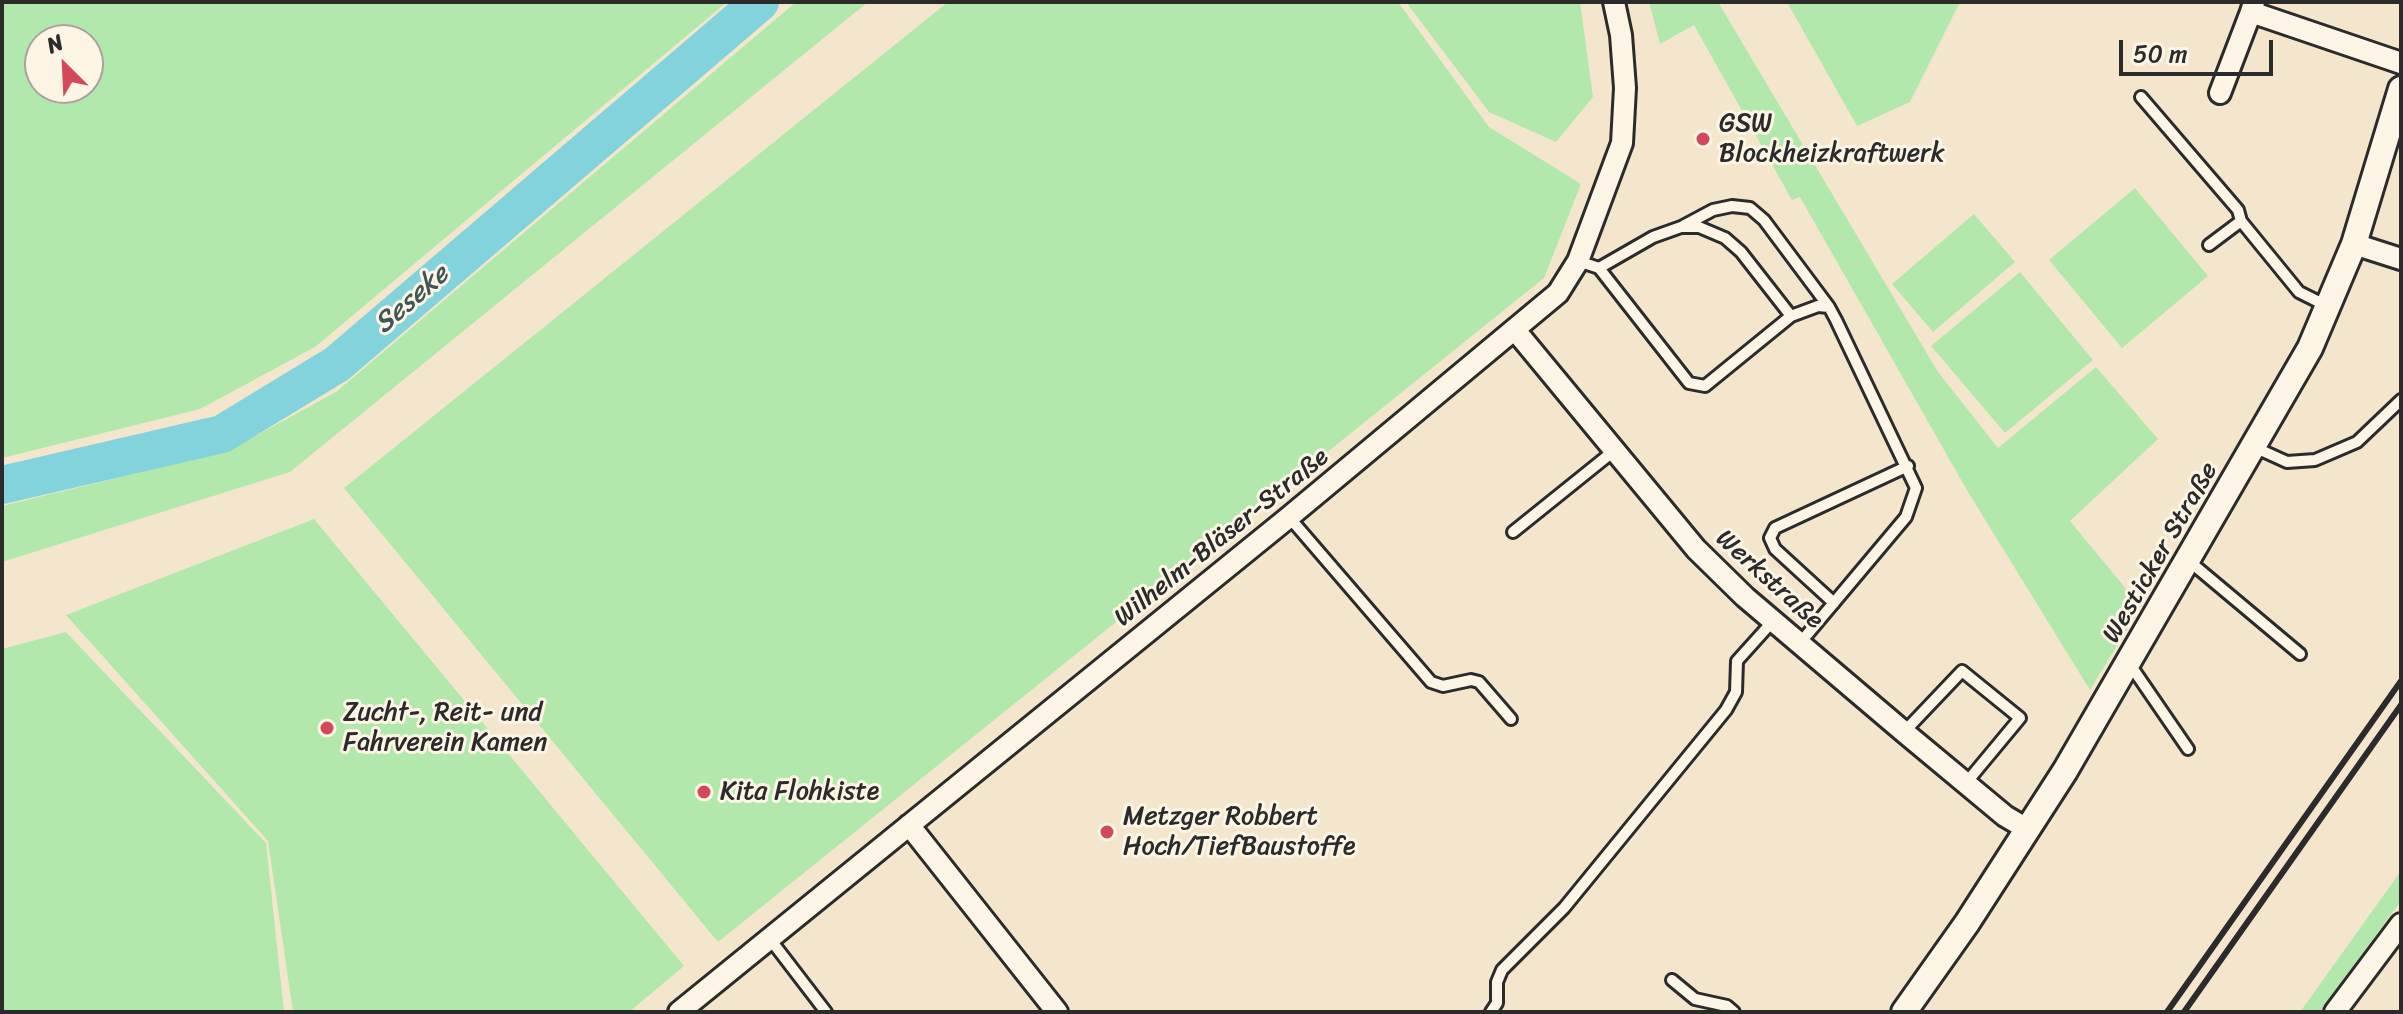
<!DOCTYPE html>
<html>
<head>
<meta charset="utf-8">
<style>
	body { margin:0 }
	#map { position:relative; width:2403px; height:1014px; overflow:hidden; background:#f4e6cd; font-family:Sriracha,sans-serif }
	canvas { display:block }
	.frame { position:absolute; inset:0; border:4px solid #2b2b2b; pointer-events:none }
	.north { position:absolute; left:24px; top:24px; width:80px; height:80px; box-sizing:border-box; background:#fcf5e5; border:2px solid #a8a49b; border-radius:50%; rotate:336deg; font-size:22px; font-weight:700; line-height:32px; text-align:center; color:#2b2b2b }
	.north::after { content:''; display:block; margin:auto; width:28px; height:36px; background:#d1495b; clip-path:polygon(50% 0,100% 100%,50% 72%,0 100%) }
	.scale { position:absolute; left:2119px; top:40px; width:154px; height:36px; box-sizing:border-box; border:4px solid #2b2b2b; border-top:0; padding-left:10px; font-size:24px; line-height:28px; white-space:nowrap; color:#2b2b2b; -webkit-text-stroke:6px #fcf5e5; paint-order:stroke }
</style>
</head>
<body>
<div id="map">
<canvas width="2403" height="1014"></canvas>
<div class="frame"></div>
<div class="north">N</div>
<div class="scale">50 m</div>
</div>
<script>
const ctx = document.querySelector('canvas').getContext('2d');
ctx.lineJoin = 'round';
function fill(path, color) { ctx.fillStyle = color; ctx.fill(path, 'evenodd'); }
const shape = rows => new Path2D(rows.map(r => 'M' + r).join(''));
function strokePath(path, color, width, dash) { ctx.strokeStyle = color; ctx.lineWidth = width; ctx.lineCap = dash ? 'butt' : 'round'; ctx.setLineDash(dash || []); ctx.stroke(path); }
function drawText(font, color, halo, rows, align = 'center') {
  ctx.font = font + ' Sriracha,sans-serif'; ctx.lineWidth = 6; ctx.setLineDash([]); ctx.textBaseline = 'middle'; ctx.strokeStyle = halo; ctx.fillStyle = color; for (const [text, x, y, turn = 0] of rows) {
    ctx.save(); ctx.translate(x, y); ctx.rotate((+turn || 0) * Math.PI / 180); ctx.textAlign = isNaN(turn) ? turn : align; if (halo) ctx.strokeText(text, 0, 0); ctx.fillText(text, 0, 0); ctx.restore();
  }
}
const green = shape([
	[2,2,727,2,315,347,200,409,2,458],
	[40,40,88,40,88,88,40,88],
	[796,2,868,2,290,472,2,562,2,506,228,451,336,392],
	[948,2,1398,2,1489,127,1581,184,1544,278,718,942,344,488],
	[1406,2,1580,2,1593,97,1556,142,1489,112],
	[1649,2,1718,2,1938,372,1998,448,2096,367,2158,439,2070,521,2132,596,2126,602,2139,609,2090,690,1968,492,1800,197,1792,200,1694,25,1660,44],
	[1787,2,1960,2,1910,102,1857,126],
	[2135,188,2208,276,2122,348,2049,260],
	[1974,214,2015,262,1933,332,1892,284],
	[2020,272,2093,360,2005,433,1931,346],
	[314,519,684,966,629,1012,293,1012,268,841,66,615],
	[66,632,266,843,284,1012,2,1012,2,649],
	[2401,871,2401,901,2319,1012,2300,1012]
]);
const river = shape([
	[2,485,222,434,337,364,760,2]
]);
const service = shape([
	[2141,97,2238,210,2241,221],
	[1683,226,1713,210,1732,206,1750,208,1764,220,1829,307],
	[2209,245,2241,221,2299,292,2327,306],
	[1578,261,1599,268,1689,383,1705,386,1791,316,1818,306,1829,307,1836,320,1916,488,1906,517,1800,643],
	[1599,268,1653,237,1681,227,1699,227,1725,238,1741,252,1791,316],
	[2254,447,2287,462,2315,460,2357,442,2401,400],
	[1289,517,1431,682,1443,686,1471,680,1479,682,1511,719],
	[1513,532,1615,450],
	[2189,561,2300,654],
	[1834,603,1775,549,1770,538,1775,528,1908,466],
	[2129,663,2188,749],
	[1904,732,1962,671,2020,718,1966,783],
	[770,939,826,1012],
	[1672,980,1695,999,1727,1006,1734,1012],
	[1491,1012,1497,1003,1497,982,1502,970,1564,908,1726,710,1736,692,1737,661,1773,621]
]);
const minor = shape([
	[2254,2,2251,12,2401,63],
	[2220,93,2251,12],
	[2354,244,2401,259],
	[1515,330,1696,549,1745,597,1904,732,2005,816,2027,829],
	[909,825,1057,1012],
	[679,1012,1289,517,1558,293,1578,261,1622,143,1625,88,1621,35,1614,2],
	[2335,1012,2401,924]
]);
const tertiary = shape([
	[1904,1012,1967,923,2065,771,2310,348,2354,244,2401,89]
]);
const rail = shape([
	[2167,1012,2401,681],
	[2184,1012,2401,705]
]);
const markers = [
	[1703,139,8,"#d1495b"],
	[327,728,8,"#d1495b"],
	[704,792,8,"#d1495b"],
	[1107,832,8,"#d1495b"]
];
const poiNames = [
	["GSW",1719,124],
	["Blockheizkraftwerk",1719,154],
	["Zucht-, Reit- und",343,713],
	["Fahrverein Kamen",343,743],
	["Kita Flohkiste",720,792],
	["Metzger Robbert",1123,817],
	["Hoch/TiefBaustoffe",1123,847]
];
const streetNames = [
	["Wilhelm-Bläser-Straße",1222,538,-39],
	["Westicker Straße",2161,553,-60],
	["Werkstraße",1769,580,42]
];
const waterNames = [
	["Seseke",412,300,-41]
];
fill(green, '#b2e8ab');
strokePath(river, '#82d3dc', 38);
strokePath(service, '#2b2b2b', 16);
strokePath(minor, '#2b2b2b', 26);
strokePath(tertiary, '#2b2b2b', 30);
strokePath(service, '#fcf5e5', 10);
strokePath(minor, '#fcf5e5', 20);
strokePath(tertiary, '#fcf5e5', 24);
strokePath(rail, '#2b2b2b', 6);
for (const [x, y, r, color] of markers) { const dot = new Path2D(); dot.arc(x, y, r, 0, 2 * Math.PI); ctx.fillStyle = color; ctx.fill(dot); strokePath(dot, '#fcf5e5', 3); }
drawText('26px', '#2b2b2b', '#fcf5e5', poiNames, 'left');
drawText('26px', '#2b2b2b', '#fcf5e5', streetNames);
drawText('italic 28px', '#415557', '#fcf5e5', waterNames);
</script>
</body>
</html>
